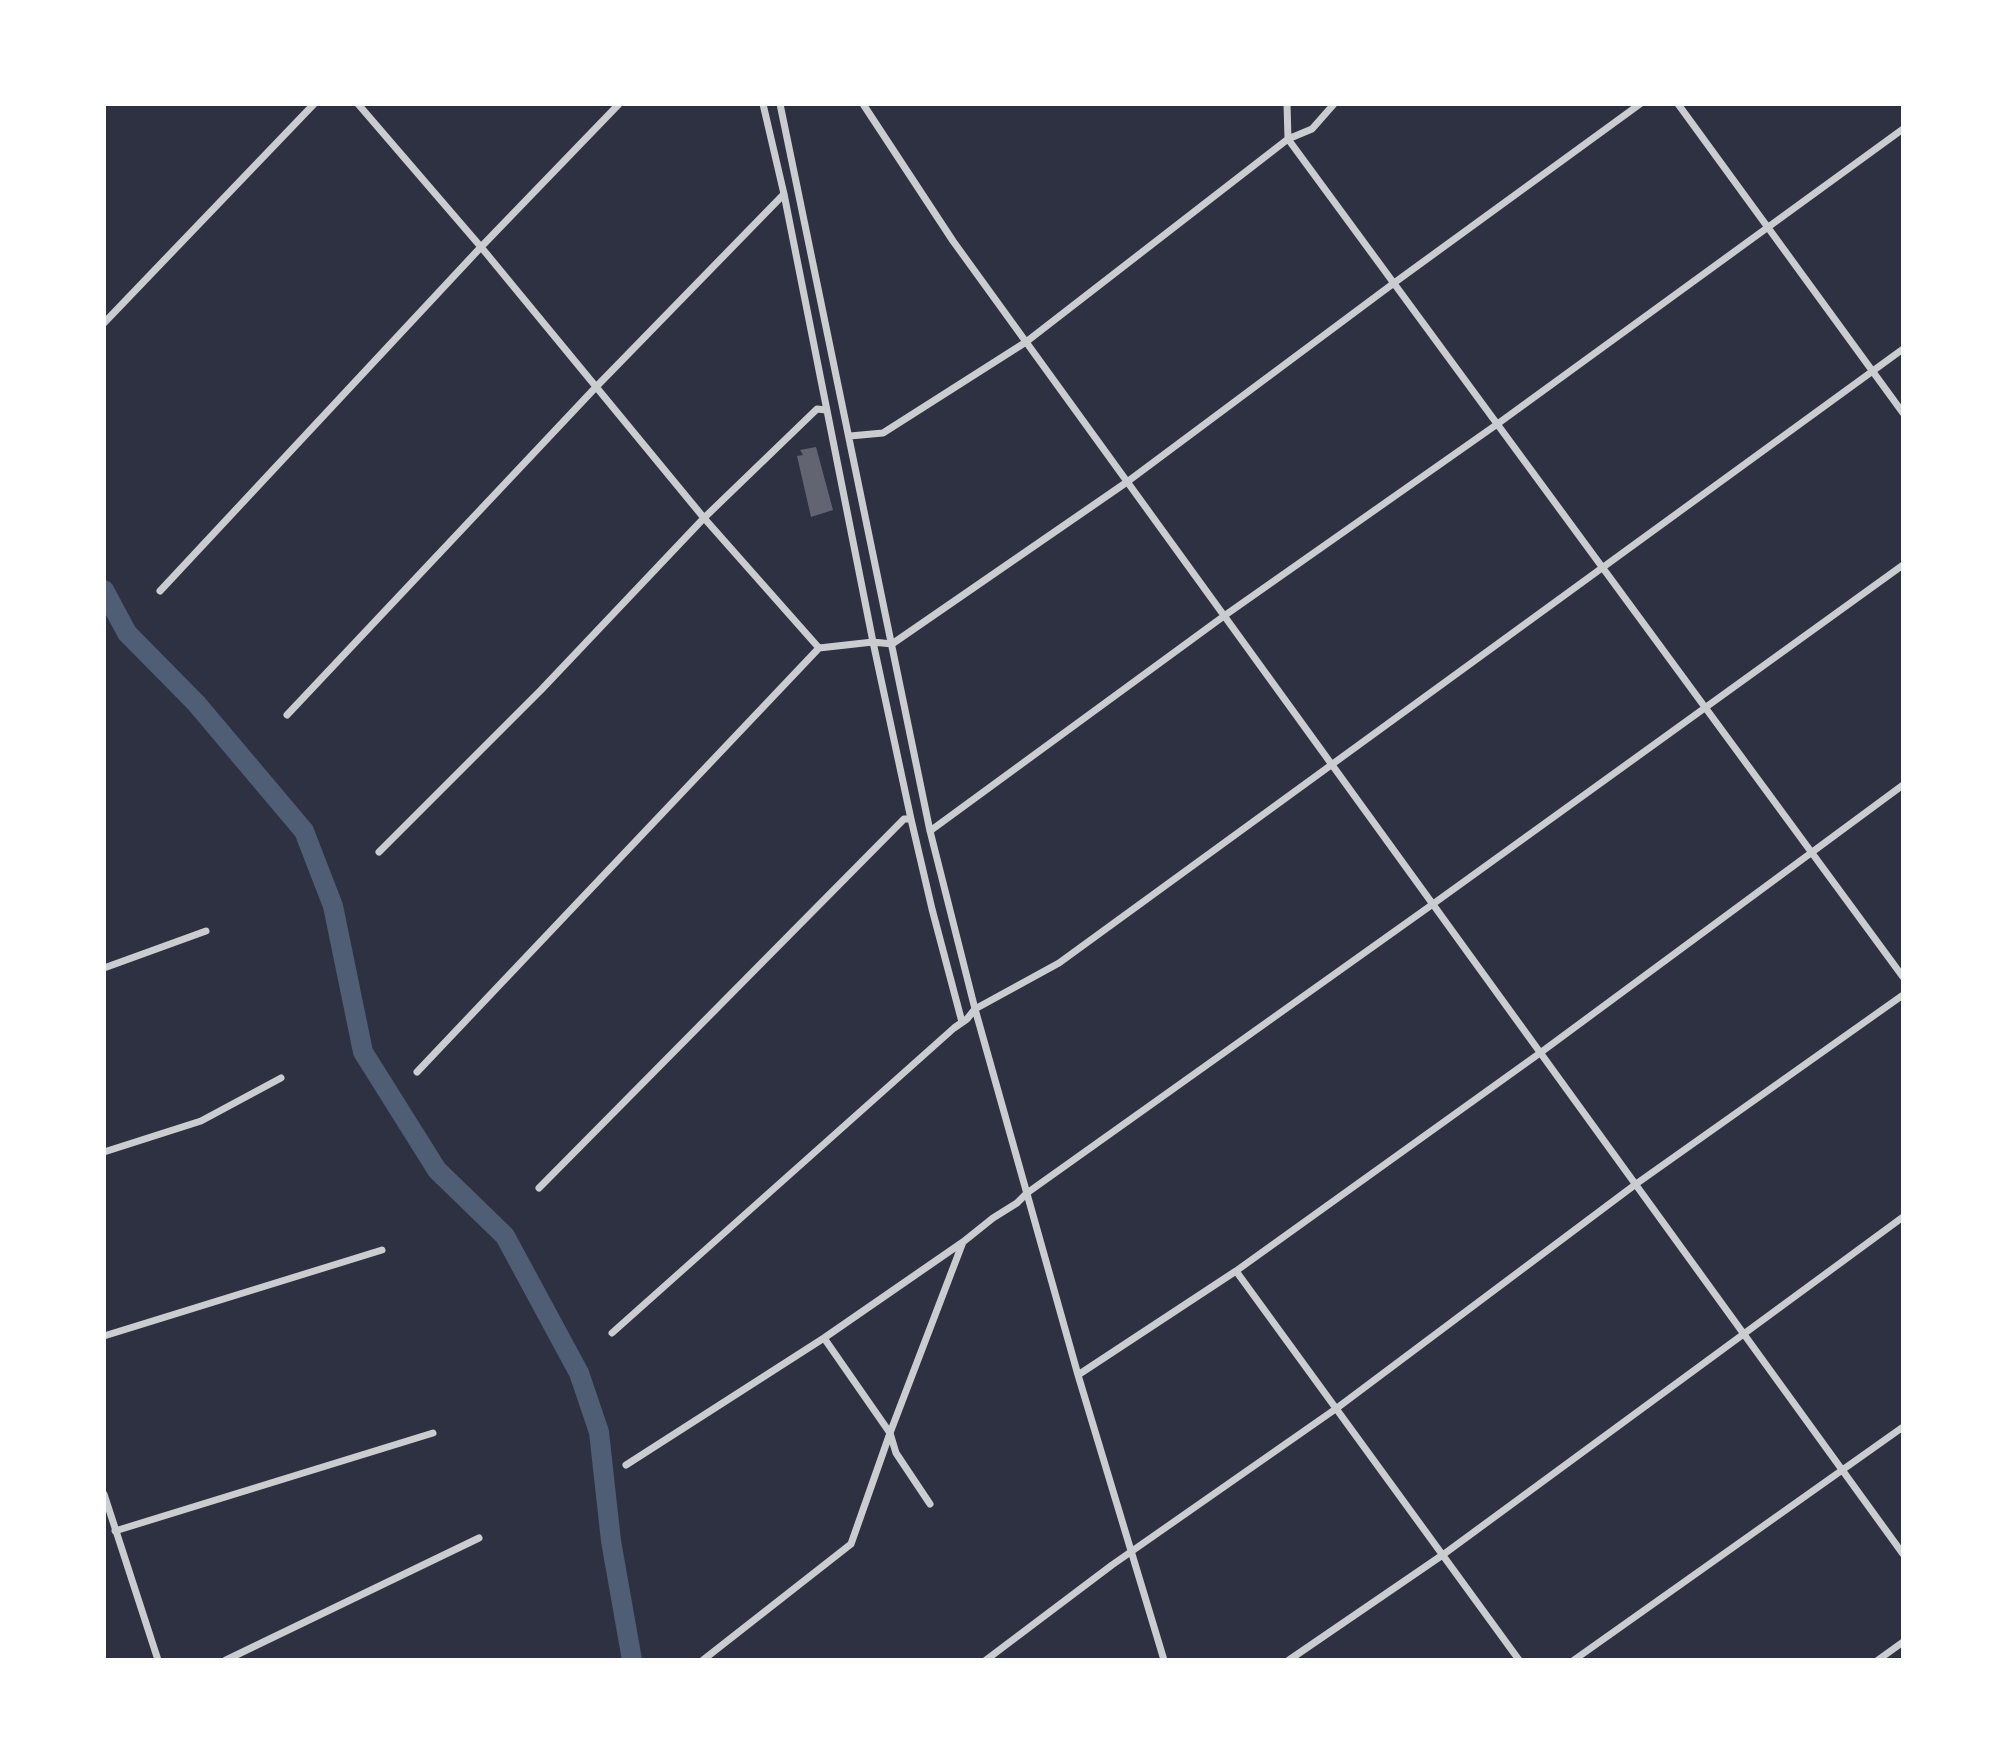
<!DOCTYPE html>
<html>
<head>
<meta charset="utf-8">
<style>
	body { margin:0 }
	#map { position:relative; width:2007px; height:1764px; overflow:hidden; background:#2d3142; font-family:Mulish,sans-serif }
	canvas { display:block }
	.frame { position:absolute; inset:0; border:106px solid #fff; pointer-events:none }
</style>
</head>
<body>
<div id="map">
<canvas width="2007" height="1764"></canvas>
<div class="frame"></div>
</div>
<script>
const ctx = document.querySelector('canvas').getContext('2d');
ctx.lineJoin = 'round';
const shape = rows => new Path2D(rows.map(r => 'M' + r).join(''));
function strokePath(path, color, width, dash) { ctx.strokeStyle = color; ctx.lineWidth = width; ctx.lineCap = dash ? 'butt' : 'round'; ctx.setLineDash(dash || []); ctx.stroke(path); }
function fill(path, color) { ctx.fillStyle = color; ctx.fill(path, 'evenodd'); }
const river = shape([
	[104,590,127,633,196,703,304,831,333,906,363,1052,437,1170,505,1236,579,1373,599,1432,611,1541,632,1660]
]);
const building = shape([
	[816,447,833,510,811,517,797,456,803,455,800,450]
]);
const minor = shape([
	[358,104,481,247,704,518,819,648],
	[763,104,784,194,873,642,911,819,932,909,962,1022],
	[780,104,930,831,975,1009,1078,1375,1164,1660],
	[863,104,953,241,1903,1554],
	[1287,104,1288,139,1903,977],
	[1678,104,1903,413],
	[104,323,314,104],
	[850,436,883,433,1026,342,1288,139,1312,129,1334,104],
	[160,591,481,247,619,104],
	[892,644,1127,482,1394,283,1640,104],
	[287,715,596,387,784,194],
	[930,831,1224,616,1496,425,1903,129],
	[379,852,541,690,704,518,817,409,826,410],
	[104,968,206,931],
	[417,1072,819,648,873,642,892,644],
	[104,1152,201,1121,281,1078],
	[539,1188,904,819,911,819],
	[1236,1271,1519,1660],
	[612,1333,954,1028,967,1019,975,1009,1059,963,1903,349],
	[104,1336,382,1250],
	[824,1338,890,1433,896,1453,930,1504],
	[1078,1375,1236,1271,1540,1053,1903,785],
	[626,1465,824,1338,963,1242,993,1218,1017,1203,1027,1193,1433,904,1903,565],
	[104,1494,158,1660],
	[115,1531,433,1433],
	[226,1660,479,1538],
	[703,1660,851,1544,890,1433,963,1242],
	[986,1660,1112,1565,1337,1408,1636,1184,1903,995],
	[1289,1660,1444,1554,1903,1217],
	[1574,1660,1903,1427],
	[1878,1660,1903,1642]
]);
strokePath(river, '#4f5d75', 20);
fill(building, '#626471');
strokePath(minor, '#caccd0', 7);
</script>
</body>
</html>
